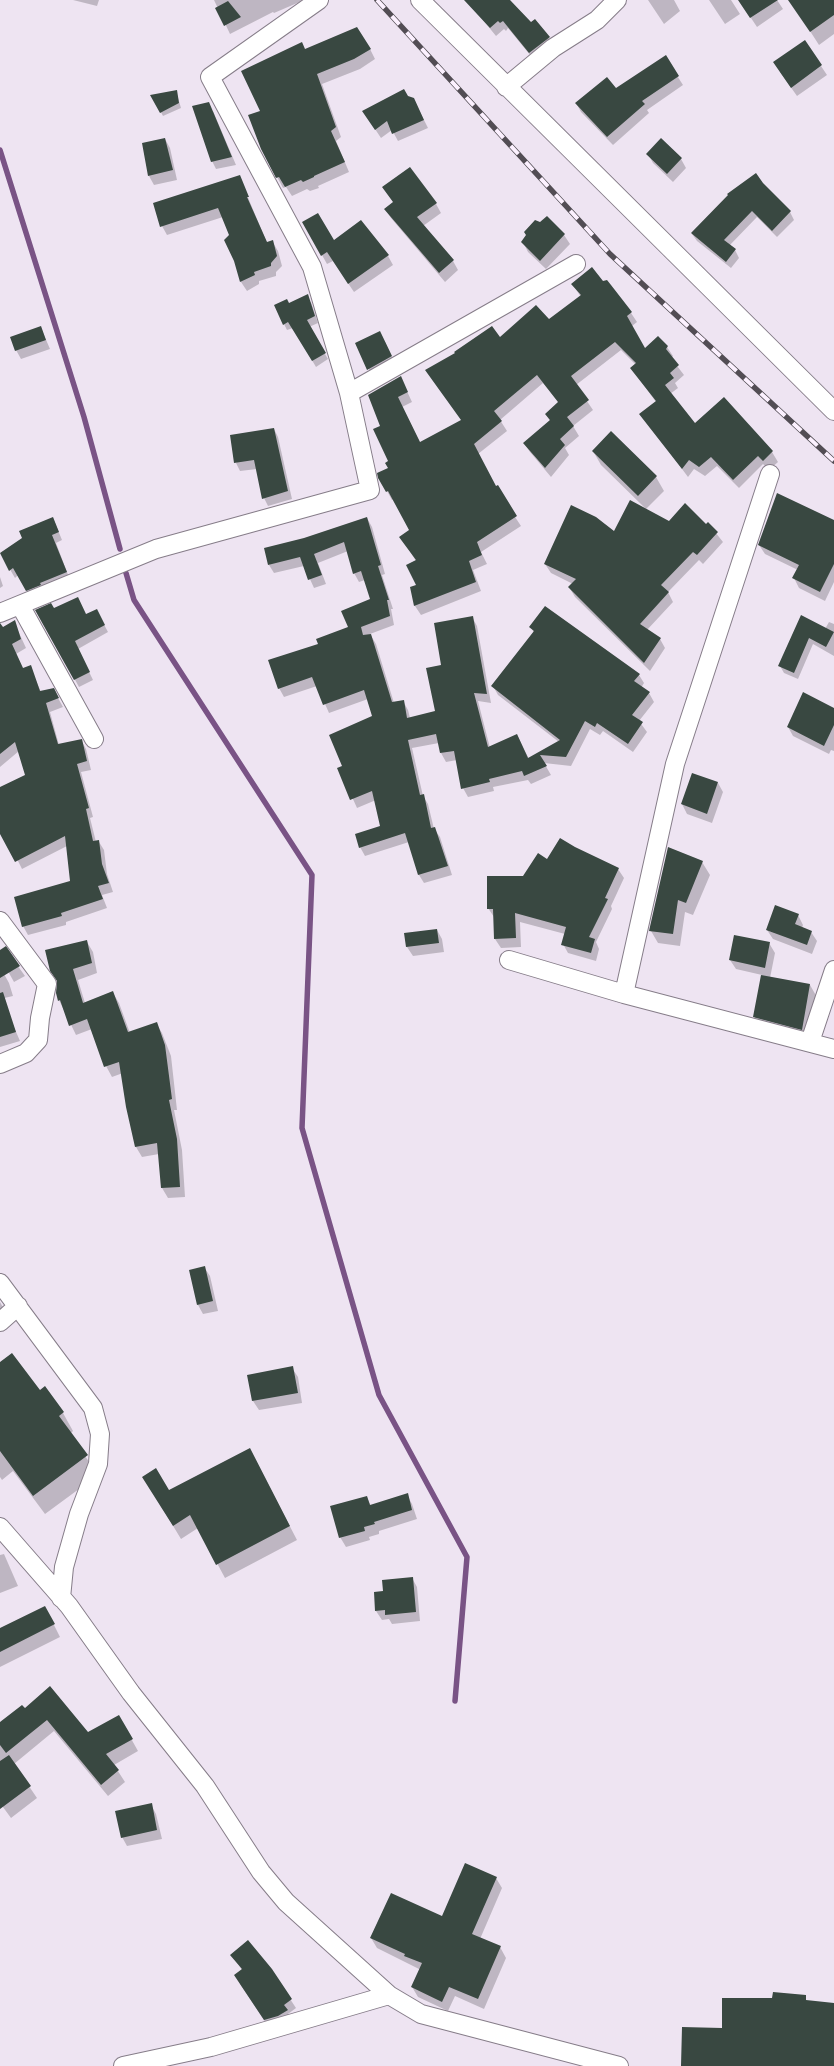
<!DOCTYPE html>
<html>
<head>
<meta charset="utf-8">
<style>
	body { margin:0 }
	canvas { display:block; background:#eee4f2 }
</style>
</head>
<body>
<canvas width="834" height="2066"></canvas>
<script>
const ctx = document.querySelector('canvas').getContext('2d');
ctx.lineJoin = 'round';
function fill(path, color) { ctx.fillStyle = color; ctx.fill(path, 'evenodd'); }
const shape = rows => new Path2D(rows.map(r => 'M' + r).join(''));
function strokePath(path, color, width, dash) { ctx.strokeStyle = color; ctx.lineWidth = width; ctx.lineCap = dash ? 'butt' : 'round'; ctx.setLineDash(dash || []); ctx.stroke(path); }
const shadow = shape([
	[73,0,99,0,97,6],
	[214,0,302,0,302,1,274,13,273,12,230,34],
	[488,0,509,0,531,24,548,37,553,46,535,61,508,28,506,31,504,29,496,36,478,14],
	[648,0,674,0,680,11,664,24],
	[709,0,731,0,740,14,725,24],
	[739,0,777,0,783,9,757,27],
	[790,0,834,0,834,34,819,45],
	[805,42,827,75,797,96,780,72],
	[370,49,375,59,360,69,322,84,341,137,336,141,349,172,318,186,319,188,310,191,307,189,292,196,286,187,283,188,262,149,262,111,305,50],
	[665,57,683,85,647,110,649,113,613,145,581,112,576,103,615,90],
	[176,91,181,108,163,116,152,96],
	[407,97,418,108,428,128,398,141,392,130,381,138,369,120],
	[213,111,236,165,216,169,212,161],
	[165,139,170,148,177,180,154,185,149,176],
	[648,154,681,159,686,168,673,182,653,163],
	[239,176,267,243,272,241,278,251,282,266,276,272,276,276,259,281,259,284,247,291,241,282,231,235,223,217,167,235,162,226],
	[762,184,790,212,794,220,777,237,757,217,729,246,735,250,739,258,731,268,697,241,692,234],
	[384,188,436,204,441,213,423,226,453,261,458,270,445,282,391,218,385,209,394,203],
	[547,218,564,235,570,244,546,269,528,252,523,242],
	[304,223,333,242,388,256,393,265,354,292,333,261,327,264],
	[603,283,610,286,631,313,637,322,632,326,645,349,667,347,673,356,671,358,684,375,675,383,678,388,670,394,695,425,724,398,772,452,778,462,769,470,763,464,739,488,717,466,705,476,694,469,688,477,641,414,656,402,632,369,636,365,621,350,576,385,593,410,573,426,579,436,565,448,569,455,551,477,530,452,524,443,550,421,546,414,559,403,543,383,500,420,507,431,478,454,496,488,521,526,481,552,487,564,473,570,481,591,421,615,415,606,412,587,418,585,416,561,401,537,411,530,394,499,392,500,387,491,390,462,381,426,369,395,405,387,412,402,402,407,420,443,462,421,499,339,548,321,581,297,573,285],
	[311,302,318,323,309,327,328,359,316,367,293,328,287,330,284,324,289,304],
	[41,328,50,349,21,359,16,350],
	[385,342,396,366,374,379,356,344],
	[274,429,278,437,292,499,268,506,264,498,257,469,240,471,236,463],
	[593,451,656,477,664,491,646,509,601,465],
	[53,518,62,540,56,543,70,580,31,598,18,575,15,578,1,554],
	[367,518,372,527,385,574,382,575,393,609,391,609,394,625,370,634,376,644,394,703,403,701,408,710,410,718,436,712,443,666,472,617,477,626,491,703,478,701,490,748,517,735,529,759,559,742,498,695,493,686,534,633,531,627,639,675,644,683,641,688,649,693,654,702,639,721,647,732,633,752,603,731,600,735,590,729,571,766,544,763,551,775,531,784,528,780,493,787,494,791,468,797,463,788,457,760,446,762,441,753,439,743,412,748,423,796,428,804,434,829,440,837,452,875,424,883,419,875,409,842,365,856,360,847,382,827,376,800,357,808,339,768,343,767,374,717,368,699,329,713,317,686,284,697,279,688,319,644,350,628,372,599,365,580,359,582,354,573,348,551,318,563,326,584,314,588,304,566,274,573,269,565,305,539],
	[834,522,834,582,825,601,799,588,794,578,798,570,765,554,759,545],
	[669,523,706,525,708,523,723,542,703,564,699,560,668,592,673,602,647,630,660,639,665,648,650,671,575,597,569,587,573,584,551,573,545,564,614,533],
	[0,577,3,586,0,588],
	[54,610,100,617,108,632,78,649,93,680,79,687,37,611],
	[802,616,825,629,829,622,834,624,834,656,813,644,798,679,784,673,780,666],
	[14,622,26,648,16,654,23,669,30,667,41,692,53,689,63,707,50,712,59,745,81,740,86,749,91,770,81,772,93,817,90,818,96,842,99,842,104,850,107,874,113,892,102,895,107,908,66,922,66,925,28,935,23,926,72,882,67,846,22,869,0,825,0,788,26,775,19,751,0,767,0,627,2,628],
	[834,709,834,751,831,750,829,754,793,736,788,727],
	[718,783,723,792,712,823,687,814,682,804],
	[575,848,618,869,624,878,611,906,612,909,596,942,599,949,596,961,568,953,563,944,565,934,520,922,521,947,501,948,495,939,494,917,488,908,524,877,548,860],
	[702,862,710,875,693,915,685,912,680,946,658,943,651,931],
	[798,915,803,925,802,928,811,932,817,941,812,954,773,939,767,930],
	[437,930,442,939,444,952,413,956,407,947,406,934],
	[87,942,93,952,97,973,78,980,85,1003,113,993,119,1003,130,1033,156,1023,162,1033,171,1056,177,1110,174,1110,182,1150,185,1197,168,1198,162,1188,159,1154,142,1157,136,1147,123,1073,112,1077,106,1066,92,1029,76,1035,59,1000,57,993],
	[769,943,775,953,770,978,810,985,818,999,809,1043,762,1031,754,1016,762,975,736,969,730,960],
	[5,948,25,976,14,982,0,957,0,951],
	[4,974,9,983,13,996,0,999,0,975],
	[10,1018,20,1041,0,1047,0,1021],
	[204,1267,210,1276,218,1311,203,1314,198,1305,190,1271],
	[0,1302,10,1320,0,1329],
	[0,1363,40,1392,63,1413,73,1431,70,1434,98,1475,45,1514,13,1471,2,1480,0,1477],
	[292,1368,298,1377,302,1403,259,1410,253,1401,249,1376],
	[257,1463,297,1540,225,1578,198,1528,181,1539,152,1491,169,1491],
	[407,1495,412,1504,417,1519,379,1531,379,1534,369,1537,370,1540,346,1547,340,1537,367,1498,371,1506],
	[4,1554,18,1586,0,1593,0,1555],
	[412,1578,417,1587,420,1621,392,1624,389,1619,382,1620,376,1611,385,1592],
	[51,1619,60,1637,0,1667,0,1630],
	[24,1710,88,1734,119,1717,138,1751,114,1765,125,1782,108,1796,54,1731,14,1764,37,1798,11,1818,0,1803,0,1724],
	[151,1805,156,1814,162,1839,127,1846,122,1837],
	[496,1878,502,1888,480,1939,500,1947,506,1958,484,2009,455,1996,448,2011,418,1997,412,1987,421,1970,377,1948,371,1938,443,1918],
	[232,1955,271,1970,296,2008,288,2014,291,2019,270,2029,240,1984,242,1970]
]);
const stream = shape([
	[0,150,84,417,120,549],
	[126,573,134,600,312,875,302,1128,379,1395,467,1557,455,1701]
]);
const building = shape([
	[464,0,510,0,531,22,535,19,550,37,529,53,503,21,500,23,498,21,490,28],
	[738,0,778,0,750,18],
	[788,0,834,0,834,15,810,32],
	[228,1,241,17,224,26,215,8],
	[357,27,371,49,354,59,317,74,336,127,331,131,345,162,314,176,314,177,303,182,301,180,285,187,279,177,276,178,261,149,248,115,260,111,241,71,302,42,305,49],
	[805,40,822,65,791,88,773,62],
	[666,55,679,76,642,101,645,104,607,137,575,103,607,77,616,88],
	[404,89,408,96,414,98,424,120,392,134,387,121,375,130,362,111],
	[177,90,179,103,160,113,150,95],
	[209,102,232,157,211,162,192,106],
	[165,138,173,170,148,176,142,143],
	[661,138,682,158,667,174,646,154],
	[410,167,437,203,417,217,454,260,439,273,384,209,393,202,382,187],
	[756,173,763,183,791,211,772,231,752,211,724,240,736,249,726,262,691,233,728,195,727,194],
	[240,175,249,197,247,197,267,242,273,240,277,256,271,263,271,266,254,272,255,275,240,282,234,261,224,240,229,235,218,208,160,227,153,203],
	[318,213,334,240,361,220,389,255,348,284,327,252,321,256,302,222],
	[547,216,565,234,540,261,521,242,526,235,524,232,535,220,540,222],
	[592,267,603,281,607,280,611,285,632,312,627,316,645,348,658,336,668,346,666,349,679,365,670,373,674,378,665,385,695,423,724,397,773,451,763,461,758,456,733,480,711,457,699,467,689,460,682,469,639,414,656,401,630,368,636,363,615,342,571,376,589,400,567,417,574,426,560,439,565,445,545,468,523,443,550,420,545,414,558,402,537,375,494,411,502,421,474,444,496,486,498,485,517,516,477,542,482,555,469,561,476,582,414,606,410,587,416,585,406,565,416,560,399,537,409,530,388,491,386,492,378,478,377,473,388,468,385,463,388,461,373,429,380,426,368,395,401,376,408,392,398,397,420,442,461,420,425,370,455,353,454,352,492,326,500,337,536,305,549,319,581,295,571,284],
	[308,294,315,316,307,320,326,353,312,361,288,322,283,325,274,305,287,299,289,303],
	[41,326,46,340,15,351,10,337],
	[380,331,392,356,367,370,355,343],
	[274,428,288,491,262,499,254,460,234,463,230,435],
	[611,431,657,476,638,496,592,451],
	[777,493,834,520,834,564,820,592,792,578,799,565,758,545],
	[630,500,669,521,685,503,706,524,708,522,718,532,697,555,693,552,661,585,669,592,640,624,661,638,644,663,568,587,576,579,544,564,571,505,596,517,614,531],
	[53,517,59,532,52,535,67,572,40,583,41,585,26,591,13,568,9,571,0,553,22,538,19,531],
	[367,517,381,565,378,566,389,600,387,600,390,616,361,627,363,635,371,634,392,702,404,700,407,718,435,711,426,668,441,665,434,623,473,616,487,694,474,693,488,747,517,734,528,758,560,740,491,686,534,631,529,627,545,606,640,674,634,681,650,692,632,715,643,722,628,744,597,723,595,727,585,721,566,757,540,755,547,766,524,776,522,771,489,779,490,782,461,789,454,751,440,753,436,734,408,740,420,795,424,794,431,828,435,827,448,866,418,875,405,833,359,848,355,834,380,826,372,791,350,800,337,768,342,766,329,735,372,716,364,690,323,705,312,677,278,689,268,660,318,644,316,639,348,627,341,611,370,599,361,571,353,574,344,542,314,554,322,575,308,580,300,557,268,565,264,548,304,538],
	[78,597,86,614,97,609,105,625,75,641,90,672,74,680,35,610,51,603,54,608],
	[801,615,834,632,826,647,809,638,794,673,778,666],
	[15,620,21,639,12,644,23,668,31,665,40,691,54,688,59,698,46,703,58,744,82,739,87,761,77,764,89,808,86,809,93,841,99,840,102,864,109,883,98,886,103,899,61,913,62,916,22,927,14,897,70,881,65,836,15,862,0,834,0,787,25,775,15,742,0,754,0,623,3,627],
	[803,692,834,708,834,725,824,746,787,727],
	[692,773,718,782,707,814,681,804],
	[560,838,575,847,619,868,605,898,608,899,589,937,595,939,591,953,561,945,566,927,515,913,516,938,494,939,493,909,487,909,487,876,523,876,538,853,547,859],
	[668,847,703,861,686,903,678,900,673,934,649,931],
	[775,905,799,914,795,924,812,931,807,945,766,930],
	[437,929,439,943,406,947,404,933],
	[734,935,770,942,765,968,729,960],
	[87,940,92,963,73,969,83,1003,113,991,128,1032,157,1022,165,1045,172,1099,169,1100,177,1139,180,1187,161,1188,157,1143,135,1147,126,1107,119,1062,104,1067,87,1019,69,1026,60,1000,58,1001,56,993,57,981,50,971,45,950],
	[6,946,20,966,0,978,0,950],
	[761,975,810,984,802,1030,753,1017],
	[3,992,16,1032,0,1037,0,993],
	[205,1266,213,1301,197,1305,189,1270],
	[12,1353,40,1390,45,1386,64,1412,59,1416,88,1455,33,1496,0,1451,0,1362],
	[293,1366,298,1393,252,1401,247,1375],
	[250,1448,290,1526,216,1565,190,1515,173,1526,142,1477,156,1468,169,1490],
	[408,1493,412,1510,374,1522,375,1524,364,1527,365,1531,339,1538,330,1506,367,1496,370,1505],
	[413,1577,416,1612,385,1615,385,1610,375,1611,374,1592,383,1591,382,1580],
	[45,1606,55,1624,0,1652,0,1628],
	[50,1686,88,1732,119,1715,133,1739,106,1754,119,1770,101,1785,47,1720,6,1753,0,1745,0,1722,22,1705,25,1708],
	[9,1755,31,1786,0,1809,0,1761],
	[152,1803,157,1830,121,1838,115,1811],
	[465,1863,497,1877,472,1934,501,1946,478,1999,449,1987,442,2002,411,1987,422,1963,404,1956,405,1954,370,1938,391,1893,442,1916],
	[248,1940,272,1969,292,1999,284,2005,288,2010,278,2016,264,2020,234,1975,242,1969,230,1955],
	[773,1992,806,1995,806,2000,834,2003,834,2066,681,2066,682,2027,722,2028,722,1998,772,1998]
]);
const street = shape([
	[420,0,834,411],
	[506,87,553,48,597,20,617,0],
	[349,393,576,264],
	[20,605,94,739],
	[0,613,156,549,370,490,349,393,312,267,210,77,319,0],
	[0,921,47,984,40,1018,38,1040,26,1053,0,1064],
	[509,960,624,994,834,1049],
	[624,994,675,764,770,474],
	[810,1042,834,970],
	[0,1283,93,1408,100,1434,98,1464,79,1514,64,1567,61,1598],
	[0,1322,18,1306],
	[0,1527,69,1606,131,1693,205,1786,261,1872,286,1902,389,1995,421,2014,619,2066],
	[123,2066,211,2047,389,1995]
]);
const rail = shape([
	[377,0,610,254,834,461]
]);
fill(shadow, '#0003');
strokePath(stream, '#795385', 5.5);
fill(building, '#394841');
strokePath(street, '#867d89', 20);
strokePath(street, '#fff', 18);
strokePath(rail, '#524d54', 5.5);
strokePath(rail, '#fcf1ff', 4, [11]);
</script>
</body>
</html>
